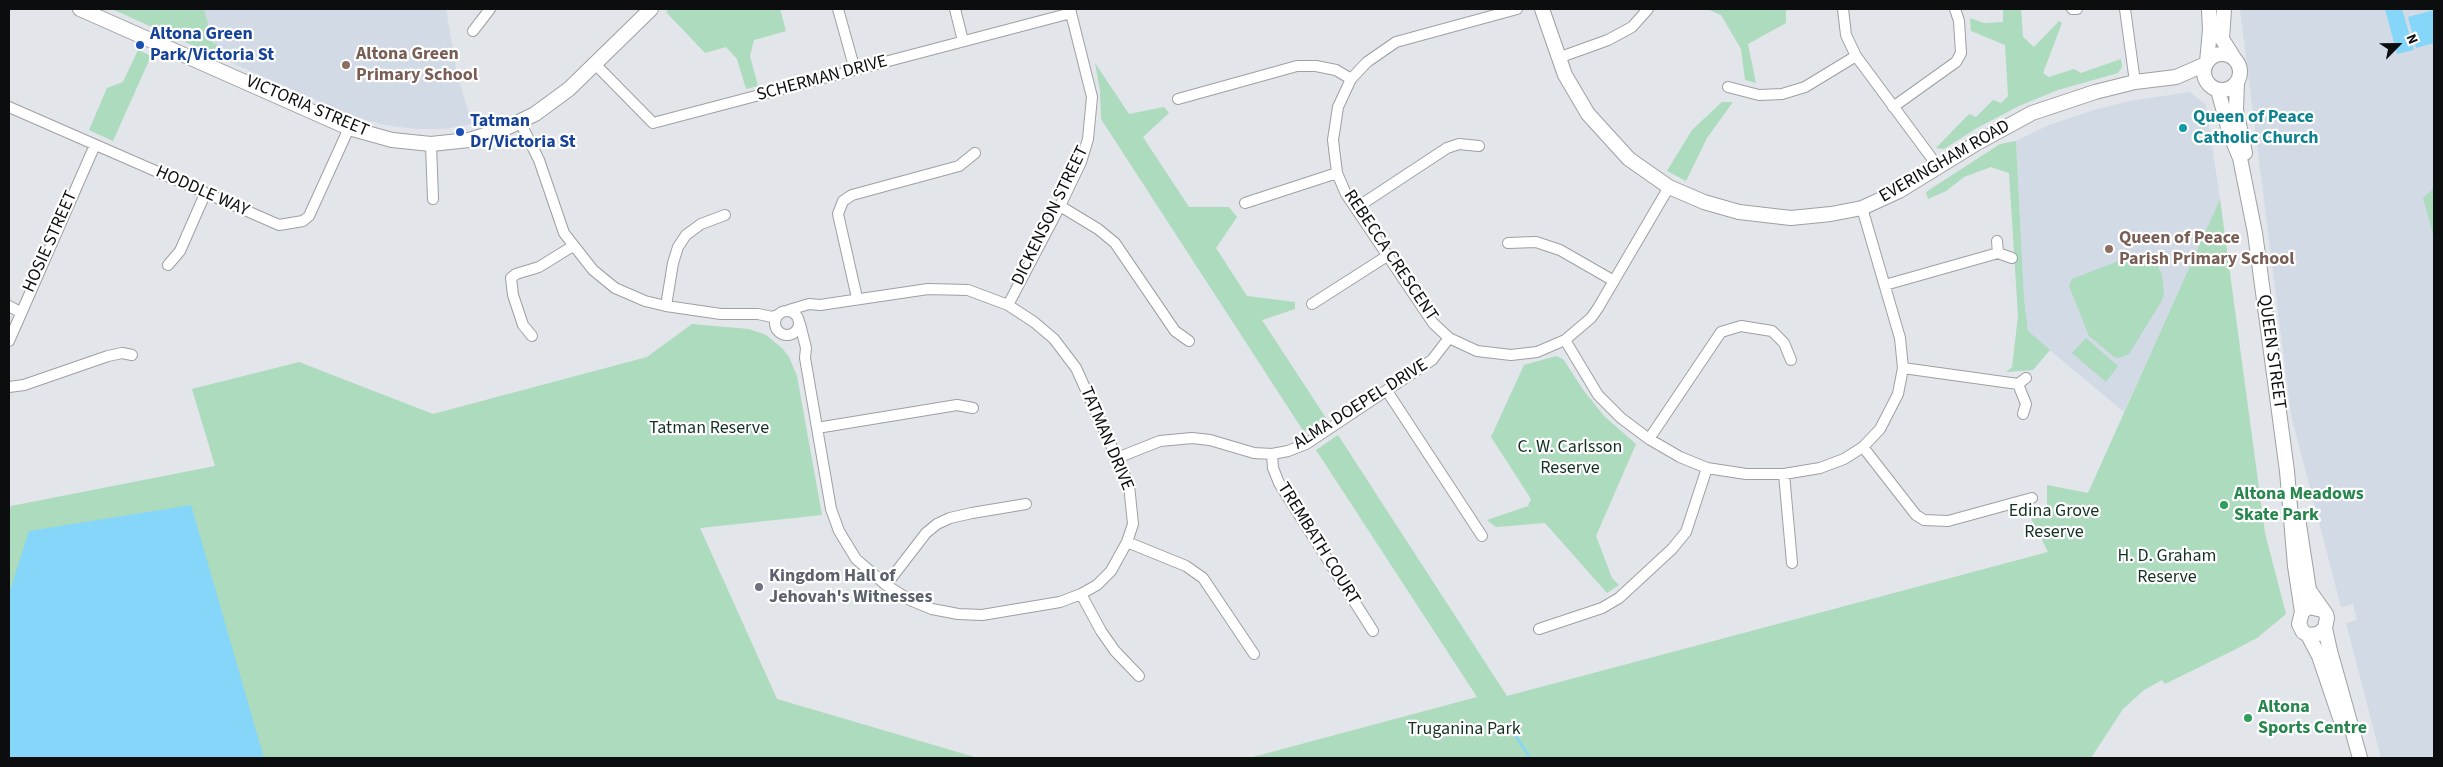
<!DOCTYPE html>
<html>
<head>
<meta charset="utf-8">
<style>
	body { margin:0 }
	#map { position:relative; width:2443px; height:767px; overflow:hidden; background:#e2e5e9; font-family:"Source Sans 3",sans-serif }
	canvas { display:block }
	.frame { position:absolute; inset:0; border:10px solid #0c0d0f; pointer-events:none }
	.north { position:absolute; left:2373px; top:20px; width:50px; height:50px; -webkit-text-stroke:4px #fff; paint-order:stroke; rotate:67deg; font-size:14px; font-weight:700; line-height:20px; text-align:center; color:#0c0d0f }
	.north::after { content:''; display:block; margin:auto; width:18px; height:22px; background:#0c0d0f; clip-path:polygon(50% 0,100% 100%,50% 72%,0 100%) }
</style>
</head>
<body>
<div id="map">
<canvas width="2443" height="767"></canvas>
<div class="frame"></div>
<div class="north">N</div>
</div>
<script>
const ctx = document.querySelector('canvas').getContext('2d');
ctx.lineJoin = 'round';
function fill(path, color) { ctx.fillStyle = color; ctx.fill(path, 'evenodd'); }
const shape = rows => new Path2D(rows.map(r => 'M' + r).join(''));
function strokePath(path, color, width, dash) { ctx.strokeStyle = color; ctx.lineWidth = width; ctx.lineCap = dash ? 'butt' : 'round'; ctx.setLineDash(dash || []); ctx.stroke(path); }
function drawText(font, color, halo, rows, align = 'center') {
  ctx.font = font + ' "Source Sans 3",sans-serif'; ctx.lineWidth = 4.5; ctx.setLineDash([]); ctx.textBaseline = 'middle'; ctx.strokeStyle = halo; ctx.fillStyle = color; for (const [text, x, y, turn = 0] of rows) {
    ctx.save(); ctx.translate(x, y); ctx.rotate((+turn || 0) * Math.PI / 180); ctx.textAlign = isNaN(turn) ? turn : align; if (halo) ctx.strokeText(text, 0, 0); ctx.fillText(text, 0, 0); ctx.restore();
  }
}
const built = shape([
	[204,9,446,9,457,74,472,124,445,129,415,129,385,125,355,117,216,56,219,51,213,43],
	[2240,9,2434,9,2434,758,2381,758,2346,623,2357,620,2353,604,2341,607,2291,415],
	[2190,92,2206,105,2220,199,2124,412,2028,332,2024,298,2016,141,2049,125,2094,110,2129,101]
]);
const green = shape([
	[112,9,204,9,213,43,219,46,219,51,216,56],
	[669,9,780,9,786,31,754,40,750,56,758,86,746,89,737,59,726,47,705,53,666,12],
	[1707,9,1786,9,1786,23,1748,44,1756,83,1745,80,1741,49,1721,15],
	[2003,9,2021,9,2023,37,2034,47,2059,21,2062,23,2043,73,2049,77,2074,69,2081,73,2121,59,2122,67,2118,73,2058,90,2019,106,1977,128,1944,149,1936,148,1969,114,1976,117,1993,100,2001,103,2008,96,2005,45,1971,31,1970,18,1984,23,2003,22],
	[138,50,151,56,113,141,89,130,107,88,123,82],
	[1095,63,1129,114,1164,107,1169,113,1143,137,1189,207,1229,207,1237,217,1216,248,1247,296,1295,302,1295,309,1262,320,1326,418,1304,432,1101,119,1100,91],
	[1722,102,1733,102,1707,138,1686,181,1667,171,1692,130],
	[2016,141,2024,298,2028,331,2050,350,2033,370,2006,372,2012,367,2018,316,2009,173,1991,167,1964,177,1946,191,1928,199,1926,192,2000,144],
	[2434,188,2434,238,2423,198],
	[2220,199,2265,533,2286,614,2257,638,2234,650,2165,684,2162,680,2144,690,2123,709,2091,758,1249,758,1477,697,1316,450,1338,435,1507,696,2048,552,2027,510,2047,505,2047,485,2088,493],
	[2139,253,2149,256,2157,264,2162,275,2164,294,2161,302,2129,354,2119,358,2114,357,2089,336,2069,286,2072,279],
	[692,324,749,329,766,335,782,348,789,357,797,376,822,515,700,528,777,699,978,758,9,758,9,514,11,506,215,466,192,389,299,362,433,414,647,357],
	[2086,338,2118,366,2106,382,2072,353],
	[1556,356,1563,359,1584,391,1604,416,1636,444,1596,536,1612,578,1619,585,1607,593,1545,523,1496,527,1487,520,1528,506,1531,499,1491,437,1524,365]
]);
const water = shape([
	[2385,9,2402,9,2414,50,2397,54],
	[2434,10,2434,43,2416,48,2408,17],
	[191,505,264,758,9,758,9,594,29,531]
]);
const stream = shape([
	[1514,733,1530,758]
]);
const street = shape([
	[838,9,855,70],
	[955,9,963,41],
	[1517,9,1396,42,1367,62,1351,79,1338,107,1333,140,1337,173,1346,194,1433,323,1449,338,1477,351,1511,355,1537,352,1565,340,1591,318,1598,308,1669,187],
	[1843,9,1846,35,1856,56,1939,168],
	[2072,9,2077,9],
	[2125,9,2135,82],
	[473,31,490,9],
	[1558,58,1608,40,1632,27,1648,9],
	[595,64,653,123,1071,13],
	[1728,87,1759,95,1782,94,1805,87,1856,56],
	[1178,99,1297,66,1316,66,1336,70,1351,79],
	[9,107,279,225,303,221,309,216,349,128],
	[1893,107,1956,62,1961,53,1959,21,1955,9],
	[520,122,539,160,564,233,593,270,615,288,645,301,666,306,721,314,758,314,772,317,778,315],
	[431,144,433,199],
	[1245,203,1337,173],
	[1060,206,1098,229,1115,243,1175,331,1189,341],
	[1356,208,1447,148,1459,144,1479,146],
	[1997,241,1998,253,2012,258],
	[1508,243,1536,242,1560,250,1614,281],
	[168,265,180,251,205,194],
	[1885,285,1998,253],
	[857,298,838,214,843,201,852,195,959,166,975,153],
	[1312,304,1387,256],
	[1008,305,1060,206,1081,162,1088,139,1092,97,1070,9],
	[9,306,20,312],
	[666,306,673,263,678,247,686,235,701,224,725,215],
	[789,310,809,304,820,305,928,289,968,290,1008,305,1034,322,1054,339,1076,368,1129,485,1133,524,1127,542,1111,571,1097,585,1081,594,1060,602,982,615,958,614,932,609,910,600,886,585,856,559,839,531,831,509,805,358,806,348,800,324],
	'775 323a12 12 0 1 1 24 0a12 12 0 1 1-24 0Z',
	[532,336,523,325,513,295,511,278,516,274,539,267,573,246],
	[1565,340,1598,395,1621,418,1649,439,1680,457,1707,468,1746,474,1784,474,1820,468,1844,459,1863,447,1880,429,1898,394,1903,368,1900,338,1862,208],
	[9,341,95,145],
	[1903,368,2018,384],
	[9,387,24,385,108,356,122,353,132,355],
	[1387,391,1482,536],
	[2023,414,2026,404,2018,384,2026,378],
	[817,428,957,405,973,408],
	[1649,439,1721,332,1741,326,1772,331,1784,343,1791,360],
	[1863,447,1916,515,1924,520,1948,521,2032,498],
	[1272,454,1273,468,1279,483,1373,631],
	[1117,458,1160,441,1192,438,1210,440,1254,453,1272,454,1288,451,1306,444,1432,360,1449,338],
	[1784,474,1792,563],
	[1127,542,1186,566,1203,578,1254,654],
	[886,585,926,533,937,524,950,518,972,513,1026,504],
	[1081,594,1101,631,1115,651,1139,676],
	[1539,629,1602,608,1619,598,1672,549,1686,532,1707,468]
]);
const secondary = shape([
	[80,9,349,128,392,140,431,144,469,140,502,130,535,114,569,89,651,9],
	[1542,9,1565,75,1588,114,1629,159,1669,187,1704,202,1739,212,1791,218,1831,214,1862,208,1899,191,1977,143,2032,113,2095,92,2135,82,2176,77,2206,64],
	[2224,9,2222,39,2234,58],
	'2204 72a18 18 0 1 1 36 0a18 18 0 1 1-36 0Z',
	[2207,62,2210,30,2209,9],
	[2237,83,2236,110,2245,153],
	[2218,90,2229,131,2240,158,2255,233,2287,471,2295,566,2302,612],
	[2298,518,2309,590,2326,614,2327,618,2325,628,2318,634,2308,635,2303,632,2299,624,2302,612,2309,607,2322,610],
	[2325,628,2330,651,2360,758],
	[2308,635,2319,656,2340,718]
]);
const markers = [
	[140,45,5,"#1a4fb4"],
	[346,65,5,"#8d6e63"],
	[2183,128,5,"#0f9aa8"],
	[460,132,5,"#1a4fb4"],
	[2109,249,5,"#8d6e63"],
	[2224,505,5,"#2e9e5b"],
	[759,587,5,"#6b7280"],
	[2248,718,5,"#2e9e5b"]
];
const transitNames = [
	["Altona Green",150,35],
	["Park/Victoria St",150,56],
	["Tatman",470,122],
	["Dr/Victoria St",470,143]
];
const educationNames = [
	["Altona Green",356,55],
	["Primary School",356,76],
	["Queen of Peace",2119,239],
	["Parish Primary School",2119,260]
];
const streetNames = [
	["SCHERMAN DRIVE",822,79,-15],
	["VICTORIA STREET",307,107,23],
	["EVERINGHAM ROAD",1945,162,-30],
	["HODDLE WAY",202,192,24],
	["DICKENSON STREET",1051,216,-64],
	["HOSIE STREET",51,242,-66],
	["REBECCA CRESCENT",1390,256,56],
	["QUEEN STREET",2271,352,82],
	["ALMA DOEPEL DRIVE",1361,405,-32],
	["TATMAN DRIVE",1106,439,67],
	["TREMBATH COURT",1318,544,58]
];
const cultureNames = [
	["Queen of Peace",2193,118],
	["Catholic Church",2193,139]
];
const parkNames = [
	["Tatman Reserve",709,429],
	["C. W. Carlsson",1570,448],
	["Reserve",1570,469],
	["Edina Grove",2054,512],
	["Reserve",2054,533],
	["H. D. Graham",2167,557],
	["Reserve",2167,578],
	["Truganina Park",1464,730]
];
const leisureNames = [
	["Altona Meadows",2234,495],
	["Skate Park",2234,516],
	["Altona",2258,708],
	["Sports Centre",2258,729]
];
const worshipNames = [
	["Kingdom Hall of",769,577],
	["Jehovah's Witnesses",769,598]
];
fill(built, '#d2dae5');
fill(green, '#acdbbe');
fill(water, '#85d6f8');
strokePath(stream, '#85d6f8', 2.5);
strokePath(street, '#9da0a4', 12);
strokePath(secondary, '#9da0a4', 16);
strokePath(street, '#fff', 10);
strokePath(secondary, '#fff', 14);
for (const [x, y, r, color] of markers) { const dot = new Path2D(); dot.arc(x, y, r, 0, 2 * Math.PI); ctx.fillStyle = color; ctx.fill(dot); strokePath(dot, '#fff', 2); }
drawText('bold 18px', '#164399', '#fff', transitNames, 'left');
drawText('bold 18px', '#785e54', '#fff', educationNames, 'left');
drawText('18px', '#0c0d0f', '#fff', streetNames);
drawText('bold 18px', '#0d838f', '#fff', cultureNames, 'left');
drawText('18px', '#123121', '#fff', parkNames);
drawText('bold 18px', '#27864d', '#fff', leisureNames, 'left');
drawText('bold 18px', '#5b616d', '#fff', worshipNames, 'left');
</script>
</body>
</html>
